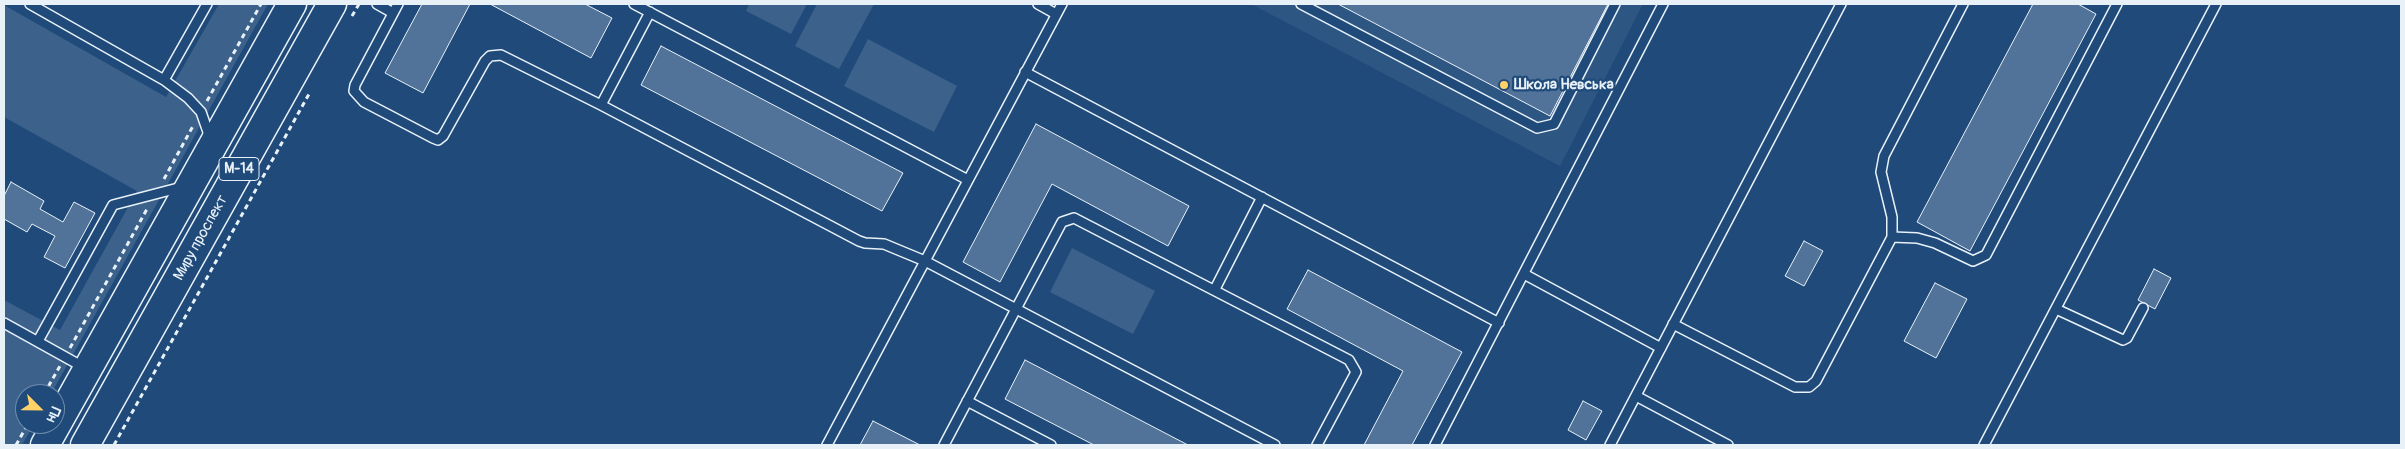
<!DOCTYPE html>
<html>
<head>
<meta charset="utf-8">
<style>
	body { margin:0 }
	#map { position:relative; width:2405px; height:449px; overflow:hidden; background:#1f4a7a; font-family:Pangolin,sans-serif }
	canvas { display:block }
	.frame { position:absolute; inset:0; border:5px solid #e8f1f8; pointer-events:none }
	.north { position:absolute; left:15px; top:384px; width:50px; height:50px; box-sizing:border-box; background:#1f4a7a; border:1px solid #6f8dac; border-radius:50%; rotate:113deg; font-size:14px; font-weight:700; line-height:20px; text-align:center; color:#e8f1f8 }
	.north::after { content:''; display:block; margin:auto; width:18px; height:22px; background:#ffd166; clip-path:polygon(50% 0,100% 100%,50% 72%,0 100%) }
</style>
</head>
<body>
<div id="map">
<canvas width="2405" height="449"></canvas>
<div class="frame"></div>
<div class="north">Пн</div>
</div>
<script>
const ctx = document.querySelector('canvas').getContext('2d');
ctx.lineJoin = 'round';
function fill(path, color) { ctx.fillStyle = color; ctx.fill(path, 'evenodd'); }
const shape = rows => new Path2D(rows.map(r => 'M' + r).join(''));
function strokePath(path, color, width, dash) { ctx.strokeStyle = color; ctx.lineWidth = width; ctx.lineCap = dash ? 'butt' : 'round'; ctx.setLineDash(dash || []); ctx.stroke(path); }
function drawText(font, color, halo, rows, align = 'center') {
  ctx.font = font + ' Pangolin,sans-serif'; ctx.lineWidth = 4.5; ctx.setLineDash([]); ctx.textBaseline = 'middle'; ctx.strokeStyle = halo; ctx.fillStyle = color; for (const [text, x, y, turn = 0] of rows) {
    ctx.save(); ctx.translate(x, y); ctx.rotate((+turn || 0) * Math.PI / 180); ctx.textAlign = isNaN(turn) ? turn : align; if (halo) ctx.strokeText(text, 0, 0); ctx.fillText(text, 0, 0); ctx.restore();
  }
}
const built = shape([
	[1251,4,1643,4,1560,166]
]);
const green = shape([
	[219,4,268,4,51,394,25,394,25,424,34,424,22,445,4,445,4,300,60,330,137,191,4,117,4,5,166,97],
	[749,4,807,4,791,34,746,11],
	[817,4,874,4,839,69,795,46],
	[868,39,957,86,934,132,844,86],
	[1072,248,1155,291,1133,334,1050,292]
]);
const building = shape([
	[422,4,470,4,423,93,385,73,422,4],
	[490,4,585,4,612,18,591,58,490,4],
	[1338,4,1608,4,1550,116,1338,4],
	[2033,4,2078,4,2096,14,1970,251,1917,222,2033,4],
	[661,46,903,173,882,211,641,85,661,46],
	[1036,124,1189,206,1168,246,1052,184,1000,282,963,262,1036,124],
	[11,182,44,201,40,209,63,222,74,202,95,213,65,268,44,257,55,236,32,224,27,232,4,219,4,196,11,182],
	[1804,241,1823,251,1804,286,1785,276,1804,241],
	[2154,269,2171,278,2155,309,2138,300,2154,269],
	[1308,270,1462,352,1412,445,1364,445,1403,371,1287,309,1308,270],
	[1935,283,1967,299,1936,358,1904,341,1935,283],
	[1025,360,1188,445,1094,445,1005,399,1025,360],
	[1583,401,1602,411,1586,440,1568,430,1583,401],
	[873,421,920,445,860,445,873,421]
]);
const path = shape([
	[352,16,359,4],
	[207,101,261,4],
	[164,179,193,126],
	[70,348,147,209],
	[44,394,60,366],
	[16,445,28,424],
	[114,445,309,94]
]);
const lane = shape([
	[30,4,164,80,188,98,201,112,208,132,208,140],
	[377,4,393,13],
	[398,4,355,85,354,91,364,102,433,138,438,140,443,136,485,61,490,56,501,55,601,105,859,241,865,243,884,244,925,261,1275,445],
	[634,4,968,180],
	[1038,4,1056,14],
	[1301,4,1537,128,1554,124,1615,4],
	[1025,72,1499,323],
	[164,80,207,4],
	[601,105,650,12],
	[1892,237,1917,238,1935,243,1973,261,1986,255,2117,4],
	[1524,274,1661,348],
	[1215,289,1262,197],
	[2056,309,2123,340,2127,338,2143,308],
	[4,323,85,368],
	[1673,324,1795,387,1809,387,1816,381,1892,237,1892,217,1881,172,1884,156,1963,4],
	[38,341,113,205,182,187],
	[1636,396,1728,445],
	[967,401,1051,445],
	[827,445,1062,4],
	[944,445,1062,222,1074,218,1349,360,1356,372,1317,445],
	[1435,445,1663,4],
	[1610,445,1841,4],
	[1984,445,2216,4]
]);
const highway = shape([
	[45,445,292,4],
	[85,445,332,4]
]);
const markers = [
	[1504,85,5,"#ffd166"]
];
const shields = [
	[239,169,40]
];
const shieldNames = [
	["М-14",239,169]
];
const poiNames = [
	["Школа Невська",1514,85]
];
const streetNames = [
	["Миру проспект",201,238,-61]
];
fill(built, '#2e5683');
fill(green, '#3c628c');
fill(building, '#517399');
strokePath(building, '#e8f1f8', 1);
strokePath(lane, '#e8f1f8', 12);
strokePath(highway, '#e8f1f8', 31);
strokePath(path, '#e8f1f8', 3, [5, 4]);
strokePath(lane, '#1f4a7a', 9);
strokePath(highway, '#1f4a7a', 28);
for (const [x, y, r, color] of markers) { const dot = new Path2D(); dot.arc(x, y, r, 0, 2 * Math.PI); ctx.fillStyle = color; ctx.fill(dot); strokePath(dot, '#1f4a7a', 2); }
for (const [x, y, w] of shields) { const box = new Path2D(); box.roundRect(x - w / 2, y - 11.5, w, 23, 4); ctx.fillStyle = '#1f4a7a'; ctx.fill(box); strokePath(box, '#e8f1f8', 1); }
drawText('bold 14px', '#e8f1f8', null, shieldNames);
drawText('bold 15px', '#e8f1f8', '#1f4a7a', poiNames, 'left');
drawText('15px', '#e8f1f8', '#1f4a7a', streetNames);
</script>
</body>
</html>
